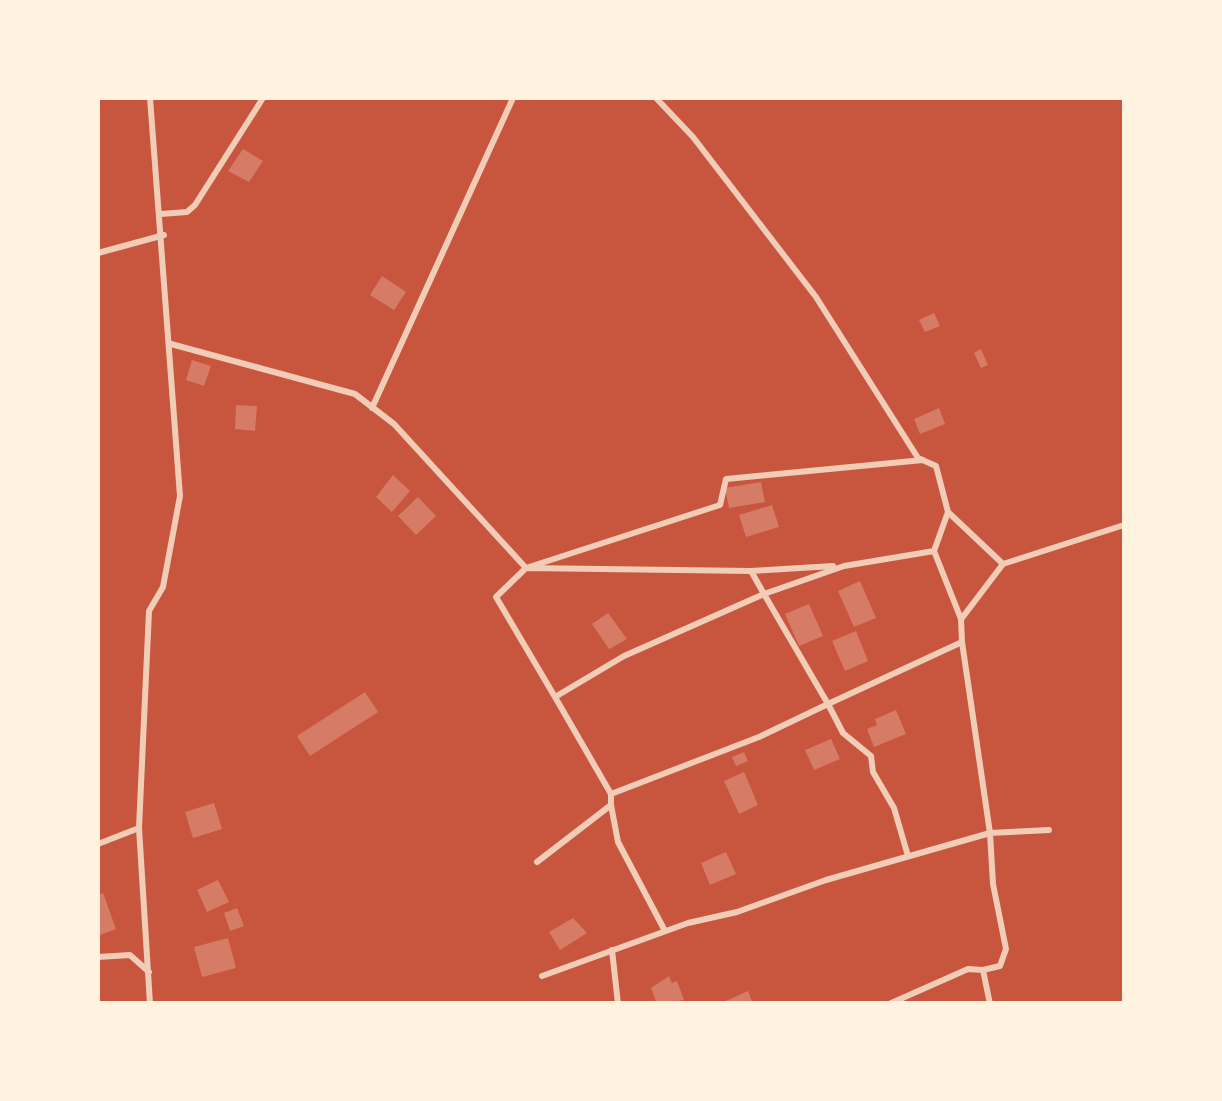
<!DOCTYPE html>
<html>
<head>
<meta charset="utf-8">
<style>
	body { margin:0 }
	#map { position:relative; width:1222px; height:1101px; overflow:hidden; background:#c8553d; font-family:Raleway,sans-serif }
	canvas { display:block }
	.frame { position:absolute; inset:0; border:100px solid #fff3e0; pointer-events:none }
</style>
</head>
<body>
<div id="map">
<canvas width="1222" height="1101"></canvas>
<div class="frame"></div>
</div>
<script>
const ctx = document.querySelector('canvas').getContext('2d');
ctx.lineJoin = 'round';
function fill(path, color) { ctx.fillStyle = color; ctx.fill(path, 'evenodd'); }
const shape = rows => new Path2D(rows.map(r => 'M' + r).join(''));
function strokePath(path, color, width, dash) { ctx.strokeStyle = color; ctx.lineWidth = width; ctx.lineCap = dash ? 'butt' : 'round'; ctx.setLineDash(dash || []); ctx.stroke(path); }
const building = shape([
	[243,149,263,161,249,182,228,171],
	[382,276,406,292,394,310,370,295],
	[934,313,940,326,925,332,919,320],
	[981,349,988,365,981,368,974,353],
	[192,360,211,366,204,386,186,380],
	[236,405,257,406,255,431,235,429],
	[939,408,945,424,920,434,914,419],
	[393,475,410,491,392,512,376,497],
	[761,482,765,502,729,508,725,488],
	[418,497,436,516,416,535,398,516],
	[772,505,779,527,746,537,739,515],
	[860,581,876,618,854,627,838,591],
	[809,604,823,636,799,646,785,614],
	[608,613,627,639,609,649,592,624],
	[856,631,868,661,845,671,832,641],
	[365,692,378,712,310,756,297,736],
	[896,710,906,734,874,747,867,729,877,725,875,719],
	[831,739,840,759,814,770,805,750],
	[744,752,748,761,736,766,732,757],
	[744,772,758,805,739,814,724,781],
	[214,803,222,829,193,838,185,812],
	[726,852,736,874,710,885,701,863],
	[218,880,229,902,207,912,197,890],
	[103,893,116,929,98,936,98,895],
	[237,908,244,926,230,931,224,913],
	[573,918,587,933,560,950,549,932],
	[228,938,236,968,202,977,194,947],
	[669,976,672,983,677,981,684,1000,657,1004,651,988],
	[748,991,753,1004,719,1004]
]);
const minor = shape([
	[150,98,180,496,163,587,149,611,139,828,150,1004],
	[656,98,693,137,816,297,918,458,936,466,948,512,934,551,961,619,962,642],
	[161,214,187,212,195,205,263,98],
	[98,253,164,235],
	[171,344,355,394,394,424,526,568,720,505,726,479,923,460],
	[372,408,513,98],
	[948,512,1003,564,1124,525],
	[751,571,833,566],
	[962,618,1003,564],
	[555,697,496,597,526,568,751,571,764,594,844,566,934,551],
	[611,805,611,794,759,737,828,704,843,733,871,756,873,772,894,808,908,856],
	[98,844,139,828],
	[537,862,611,805,618,842,665,931],
	[612,950,618,1004],
	[98,957,130,955,149,972],
	[983,970,1000,966,1006,949,993,884,990,833,1049,830],
	[542,976,688,923,737,912,826,880,990,833,962,642,828,704,764,594,624,656,555,697,611,794],
	[889,1004,968,969,983,970,990,1004]
]);
fill(building, '#d67c66');
strokePath(minor, '#f1ccb7', 6);
</script>
</body>
</html>
